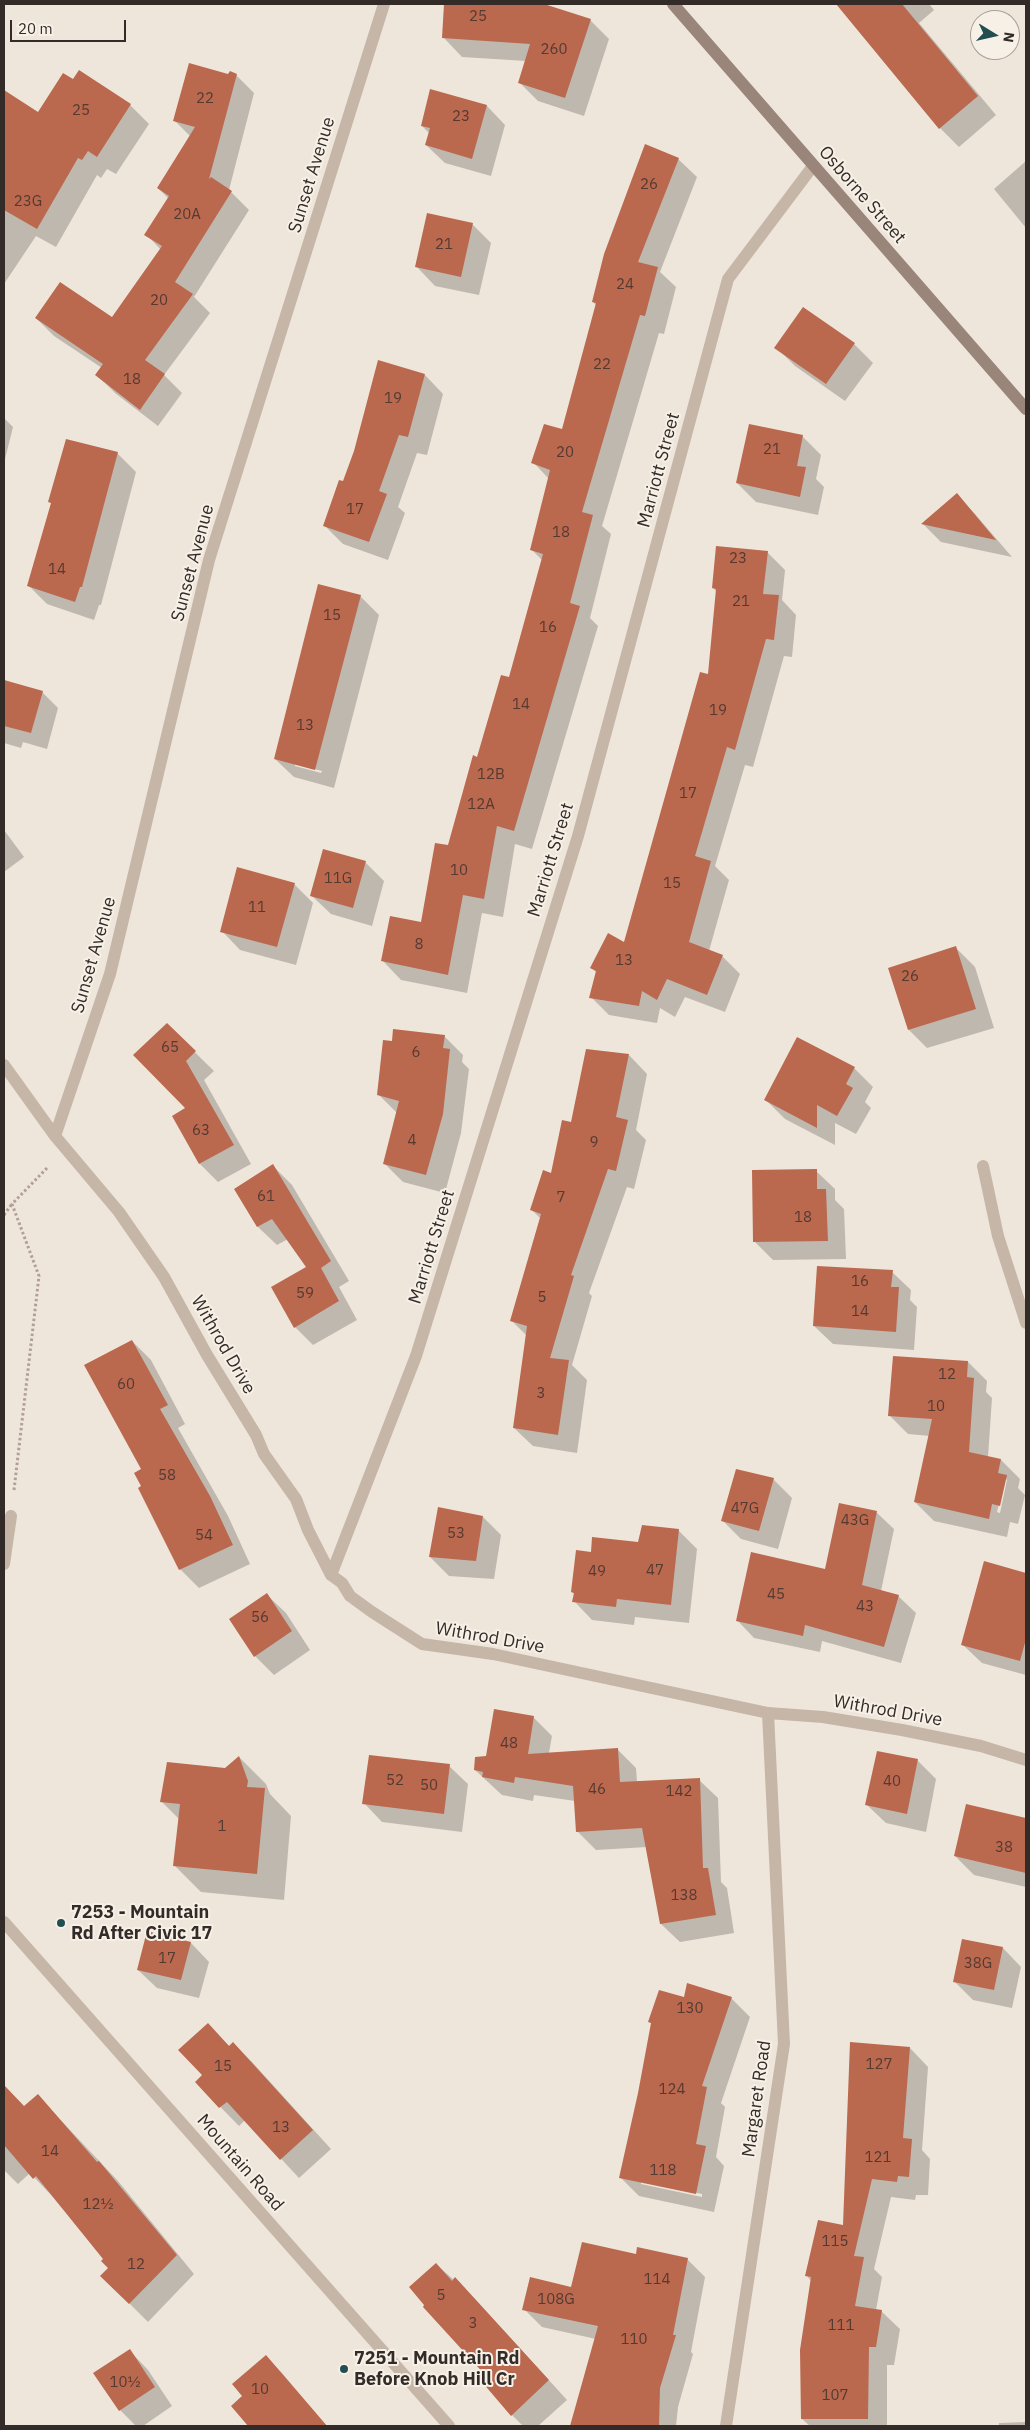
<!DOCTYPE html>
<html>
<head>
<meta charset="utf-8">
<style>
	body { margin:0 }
	#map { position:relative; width:1030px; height:2430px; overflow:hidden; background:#efe6db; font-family:"IBM Plex Sans",sans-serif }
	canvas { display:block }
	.frame { position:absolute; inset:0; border:5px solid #332b28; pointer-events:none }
	.north { position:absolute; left:970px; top:10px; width:50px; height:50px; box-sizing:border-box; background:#f7f0e7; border:1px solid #a9a19b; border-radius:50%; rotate:99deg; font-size:14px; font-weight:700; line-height:20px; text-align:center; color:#332b28 }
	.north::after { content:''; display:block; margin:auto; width:18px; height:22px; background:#214e51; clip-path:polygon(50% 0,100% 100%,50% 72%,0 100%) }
	.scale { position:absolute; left:10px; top:20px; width:116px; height:22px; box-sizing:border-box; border:2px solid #332b28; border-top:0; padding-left:6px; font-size:15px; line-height:18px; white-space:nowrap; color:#332b28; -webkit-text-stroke:4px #f7f0e7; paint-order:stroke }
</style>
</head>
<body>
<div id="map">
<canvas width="1030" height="2430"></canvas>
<div class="frame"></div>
<div class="north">N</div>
<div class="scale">20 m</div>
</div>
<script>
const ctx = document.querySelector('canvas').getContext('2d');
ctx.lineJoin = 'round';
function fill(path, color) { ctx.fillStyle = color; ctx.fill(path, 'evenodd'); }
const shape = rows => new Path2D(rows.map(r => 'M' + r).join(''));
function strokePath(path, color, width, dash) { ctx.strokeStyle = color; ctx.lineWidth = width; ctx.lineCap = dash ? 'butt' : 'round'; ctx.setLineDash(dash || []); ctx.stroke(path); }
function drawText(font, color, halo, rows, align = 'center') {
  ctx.font = font + ' "IBM Plex Sans",sans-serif'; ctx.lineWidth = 4; ctx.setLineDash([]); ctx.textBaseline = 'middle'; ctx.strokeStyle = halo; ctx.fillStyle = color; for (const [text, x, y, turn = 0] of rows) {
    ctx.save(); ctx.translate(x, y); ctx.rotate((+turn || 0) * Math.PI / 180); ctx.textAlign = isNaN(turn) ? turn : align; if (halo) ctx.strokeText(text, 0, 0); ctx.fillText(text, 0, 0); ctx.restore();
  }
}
const shadow = shape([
	[445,4,540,4,590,20,609,39,584,116,538,101,519,82,526,61,462,57,444,38],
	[838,4,929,4,934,10,919,23,996,115,959,147,940,128],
	[236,75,254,93,229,190,249,210,194,297,210,313,164,375,182,393,158,426,115,393,97,375,102,368,54,336,36,318,113,319,161,250,146,234,168,198,158,188,191,137,175,121,229,76],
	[74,81,130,105,149,124,116,174,107,169,101,178,97,175,56,247,36,236,4,284,4,91,39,114],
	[487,106,505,125,491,176,445,163,426,145,429,133,422,126],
	[678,159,697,177,660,272,676,287,664,334,659,333,602,526,611,534,590,618,598,626,532,849,515,844,503,917,482,913,467,993,401,980,383,961,422,923,478,758,510,679,543,561,532,550,549,479,533,462,563,431,596,305,593,302],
	[1026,161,1026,228,994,189],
	[472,224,491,243,479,295,435,286,417,267],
	[854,344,873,363,845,401,795,366,776,347],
	[425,375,443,394,427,455,417,453,398,507,405,513,388,560,343,544,325,526,344,483],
	[4,418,13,427,4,463],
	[802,436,821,455,816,479,824,487,818,515,756,502,737,483],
	[117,453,136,472,101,605,99,605,94,620,47,604,28,585],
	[957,495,975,514,1012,557,941,542,923,524],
	[767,552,785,570,782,600,796,615,792,657,784,656,753,767,745,765,715,866,729,880,709,951,722,956,740,974,725,1012,685,997,675,1017,660,1008,657,1023,609,1015,591,997,597,973,592,968,624,943,709,676,717,592,713,588],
	[360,596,379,615,334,788,294,777,275,759],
	[295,764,322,771,321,773,295,766],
	[4,680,42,692,58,708,47,749,23,742,21,748,4,743],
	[4,830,24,857,4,872],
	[324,851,366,863,384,881,372,926,331,914,312,896],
	[294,884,313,903,296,965,240,950,222,931],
	[956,948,975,967,994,1028,927,1048,909,1030],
	[167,1025,214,1071,204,1080,251,1164,218,1182,200,1164],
	[444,1036,463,1055,462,1062,469,1069,461,1133,445,1193,403,1182,384,1163,397,1113,378,1094,393,1042],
	[629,1055,647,1074,636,1130,646,1140,634,1189,627,1187,589,1293,592,1296,572,1365,587,1380,577,1453,533,1446,514,1428,527,1336,511,1320,541,1219,531,1209,552,1174,572,1123],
	[854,1068,873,1087,865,1102,871,1108,856,1134,835,1123,835,1145,785,1119,766,1100],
	[273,1166,292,1185,349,1281,339,1287,357,1320,313,1345,295,1327,308,1268,288,1239,277,1245,258,1227,236,1189],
	[816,1171,835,1189,835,1200,844,1209,846,1259,773,1260,754,1241],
	[892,1272,911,1290,910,1300,917,1307,914,1350,833,1344,814,1326],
	[132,1341,151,1360,185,1424,178,1428,228,1516,250,1564,199,1588,180,1569,143,1486],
	[894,1357,968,1362,987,1381,986,1392,992,1398,988,1457,1001,1460,1020,1479,1018,1488,1025,1495,1018,1524,1010,1522,1007,1537,934,1521,915,1502,930,1436,908,1434,890,1416],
	[1005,1478,1007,1480,1000,1513,997,1512],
	[773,1479,792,1498,778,1549,741,1539,723,1521],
	[876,1512,894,1529,881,1591,898,1596,916,1613,901,1663,822,1641,820,1652,754,1638,737,1620,826,1570],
	[483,1517,501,1535,494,1579,449,1576,430,1557],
	[678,1530,697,1549,689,1623,635,1617,634,1625,592,1620,574,1601,575,1595,572,1592,592,1554,639,1544],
	[985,1563,1026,1574,1026,1675,982,1663,963,1645],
	[267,1595,286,1613,310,1650,274,1675,255,1656],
	[533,1717,552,1736,549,1753,617,1749,636,1768,637,1782,699,1780,718,1798,721,1882,727,1888,734,1933,680,1942,661,1924,647,1847,596,1850,577,1831,575,1801,534,1795,533,1801,502,1795,475,1770],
	[239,1757,266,1784,270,1794,291,1816,284,1900,201,1892,174,1865,179,1819,161,1801,225,1769],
	[917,1760,936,1779,926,1832,886,1823,867,1805],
	[449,1766,468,1784,462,1832,382,1822,364,1803],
	[967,1805,1026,1819,1026,1887,974,1875,955,1856],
	[191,1943,209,1962,199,1998,157,1988,138,1970],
	[1003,1948,1021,1967,1012,2008,973,2000,955,1982],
	[731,1998,750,2017,721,2103,725,2107,716,2157,724,2166,714,2212,639,2196,621,2178,685,1999],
	[641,2181,702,2194,702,2197,641,2184],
	[208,2025,230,2047,233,2043,252,2062,331,2149,299,2178,245,2120,239,2126,196,2082,203,2075],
	[910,2048,928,2067,922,2150,930,2159,928,2195,916,2195,915,2200,891,2197,874,2269,882,2277,876,2310,881,2311,900,2329,894,2365,887,2365,887,2426,810,2426,802,2419,811,2281,807,2276,844,2227],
	[4,2085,24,2107,38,2096,118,2181,194,2274,148,2322,102,2276,110,2268,105,2259,53,2197,30,2173,18,2184,4,2170],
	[637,2255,687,2259,705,2277,691,2352,693,2354,678,2407,676,2426,572,2426,596,2339,542,2327,524,2309],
	[436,2264,474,2298,567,2400,538,2426,523,2426,512,2415,489,2377],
	[130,2351,148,2370,172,2406,143,2426,136,2426,120,2410,95,2374],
	[266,2357,281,2372,327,2426,249,2426,233,2406,243,2396],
	[1026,2422,1026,2426,999,2426,999,2423]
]);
const building = shape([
	[444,4,544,4,591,19,565,98,518,83,530,44,442,38],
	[836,4,902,4,978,96,939,129],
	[189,63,228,74,230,71,237,74,209,179,211,177,232,191,175,282,193,294,145,360,165,374,140,410,95,375,103,364,35,318,60,282,112,317,162,246,144,235,169,196,157,188,195,127,173,121],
	[79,70,131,104,97,157,88,151,82,160,78,158,37,229,4,210,4,90,38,112,63,73,73,79],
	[430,89,487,105,472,159,425,145,430,128,421,126],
	[645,144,679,158,638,262,658,267,645,316,640,315,582,512,593,515,570,603,580,606,514,831,497,826,484,899,463,895,448,975,381,961,390,916,421,922,435,843,448,845,473,755,477,757,501,675,509,677,543,554,530,550,550,470,531,463,544,424,562,429,596,303,592,302,604,254],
	[427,213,473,223,461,277,415,267],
	[803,307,855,343,826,384,774,348],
	[378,360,425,374,408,437,399,435,379,491,387,494,369,542,323,526,339,480,343,481,354,451],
	[749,424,803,435,797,466,806,467,800,497,736,483],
	[66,439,118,452,82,587,80,587,75,602,27,586,51,503,48,502],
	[957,493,996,540,921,524],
	[716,546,768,551,763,594,779,595,774,640,766,639,735,750,727,747,695,856,711,861,689,942,723,955,707,995,667,979,657,1000,642,991,639,1006,589,998,596,971,590,968,608,933,624,942,700,672,708,674,716,589,712,588],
	[318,584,361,595,315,770,274,759],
	[4,680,43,691,31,733,4,726],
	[323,849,366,861,353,908,310,896],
	[237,867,295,883,277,947,220,932],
	[956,946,976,1009,908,1030,888,968],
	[167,1023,196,1051,186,1061,234,1145,199,1164,172,1116,185,1108,133,1055],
	[393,1029,445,1035,443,1048,450,1049,443,1114,426,1175,383,1164,399,1101,377,1095,383,1040,392,1041],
	[797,1037,855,1067,846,1084,853,1088,837,1116,817,1105,817,1128,764,1100],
	[586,1049,629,1054,616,1117,628,1120,616,1171,608,1169,571,1275,574,1276,550,1358,569,1360,558,1435,513,1428,527,1326,510,1321,541,1214,530,1210,543,1170,551,1173,562,1120,571,1122],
	[273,1164,331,1261,321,1268,339,1301,294,1328,271,1287,306,1267,272,1219,257,1227,234,1189],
	[817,1169,817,1189,826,1189,828,1241,753,1242,752,1170],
	[817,1266,893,1270,891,1287,899,1287,896,1332,813,1326],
	[132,1340,168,1405,160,1409,210,1496,233,1545,179,1570,138,1488,141,1486,134,1473,141,1469,84,1365],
	[893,1356,968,1361,967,1377,974,1378,969,1452,1001,1459,998,1473,1007,1475,1000,1506,992,1504,989,1519,914,1502,932,1419,888,1416],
	[736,1469,774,1478,759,1531,721,1521],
	[839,1503,877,1511,862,1585,899,1595,884,1647,805,1625,803,1636,736,1621,751,1552,825,1569],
	[438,1507,483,1516,476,1561,429,1557],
	[642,1525,679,1529,671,1605,617,1599,616,1607,572,1602,574,1593,571,1592,576,1550,591,1552,592,1537,638,1542],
	[984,1561,1026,1573,1026,1639,1020,1661,961,1645],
	[267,1593,292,1631,254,1657,229,1619],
	[494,1709,534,1716,528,1754,618,1748,620,1782,700,1778,703,1868,708,1868,716,1915,660,1924,642,1828,576,1832,573,1786,515,1777,514,1783,482,1777,483,1772,474,1770,475,1757,486,1756],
	[877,1751,918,1759,907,1814,865,1805],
	[369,1755,450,1764,444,1814,362,1804],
	[239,1756,248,1781,247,1787,265,1788,257,1874,173,1866,180,1804,160,1802,167,1762,225,1768],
	[966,1804,1026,1818,1026,1873,954,1856],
	[147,1931,191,1942,181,1980,137,1970],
	[962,1939,1003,1947,994,1990,953,1982],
	[687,1983,732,1997,702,2086,707,2087,696,2144,706,2146,696,2194,619,2178,638,2093,651,2023,648,2022,659,1990,684,1997],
	[208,2023,229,2046,233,2042,313,2130,280,2160,227,2102,219,2108,195,2082,202,2075,178,2050],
	[850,2042,910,2047,903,2138,912,2139,909,2177,898,2176,897,2182,872,2179,854,2256,864,2257,855,2306,882,2310,876,2347,869,2347,868,2419,801,2419,800,2350,811,2277,805,2276,818,2220,843,2225],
	[4,2085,24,2106,38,2094,97,2162,99,2161,177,2255,129,2304,100,2276,108,2268,101,2261,103,2259,36,2176,33,2179,4,2145],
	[582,2242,636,2254,637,2247,688,2258,673,2335,676,2335,660,2388,659,2426,570,2426,598,2326,522,2310,530,2277,571,2287],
	[436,2263,452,2281,455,2277,549,2380,511,2416,482,2382,487,2377,423,2307,424,2305,409,2287],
	[130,2349,155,2387,119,2411,93,2373],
	[266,2355,327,2426,248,2426,231,2406,242,2396,232,2384]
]);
const path = shape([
	[4,1215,12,1204],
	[14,1490,39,1276,12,1204,47,1168]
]);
const street = shape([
	[4,1065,55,1136,119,1212,164,1277,207,1355,256,1435,264,1454,296,1499,308,1530,331,1575,342,1583,350,1596,372,1612,422,1644,493,1654,768,1713,823,1717,902,1730,981,1746,1026,1760],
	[55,1136,110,974,209,560,384,4],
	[983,1166,998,1236,1026,1323],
	[4,1564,11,1516],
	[331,1575,416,1356,578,836,728,279,813,166],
	[4,1922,449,2426],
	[726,2426,784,2044,768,1713]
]);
const secondary = shape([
	[673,4,1026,409]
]);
const markers = [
	[61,1923,5,"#214e51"],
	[344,2369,5,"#214e51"]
];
const numberNames = [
	["25",478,17],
	["260",554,50],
	["22",205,99],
	["25",81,111],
	["23",461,117],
	["26",649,185],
	["23G",28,202],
	["20A",187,215],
	["21",444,245],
	["24",625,285],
	["20",159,301],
	["22",602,365],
	["18",132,380],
	["19",393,399],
	["21",772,450],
	["20",565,453],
	["17",355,510],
	["18",561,533],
	["23",738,559],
	["14",57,570],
	["21",741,602],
	["15",332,616],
	["16",548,628],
	["14",521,705],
	["19",718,711],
	["13",305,726],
	["12B",491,775],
	["17",688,794],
	["12A",481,805],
	["10",459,871],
	["11G",338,879],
	["15",672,884],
	["11",257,908],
	["8",419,945],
	["13",624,961],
	["26",910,977],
	["65",170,1048],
	["6",416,1053],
	["63",201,1131],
	["4",412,1141],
	["9",594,1143],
	["61",266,1197],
	["7",561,1198],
	["18",803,1218],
	["16",860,1282],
	["59",305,1294],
	["5",542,1298],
	["14",860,1312],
	["12",947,1375],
	["60",126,1385],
	["3",541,1394],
	["10",936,1407],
	["58",167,1476],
	["47G",745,1509],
	["43G",855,1521],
	["53",456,1534],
	["54",204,1536],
	["47",655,1571],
	["49",597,1572],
	["45",776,1595],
	["43",865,1607],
	["56",260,1618],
	["48",509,1744],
	["52",395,1781],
	["40",892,1782],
	["50",429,1786],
	["46",597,1790],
	["142",679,1792],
	["1",222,1827],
	["38",1004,1848],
	["138",684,1896],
	["17",167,1959],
	["38G",978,1964],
	["130",690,2009],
	["127",879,2065],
	["15",223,2067],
	["124",672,2090],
	["13",281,2128],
	["14",50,2152],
	["121",878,2158],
	["118",663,2171],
	["12½",98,2205],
	["115",835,2242],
	["12",136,2265],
	["114",657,2280],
	["5",441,2296],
	["108G",556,2300],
	["3",473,2324],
	["111",841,2326],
	["110",634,2340],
	["10½",125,2383],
	["10",260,2390],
	["107",835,2396]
];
const streetNames = [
	["Sunset Avenue",312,175,-73],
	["Osborne Street",862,195,49],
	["Marriott Street",659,470,-75],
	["Sunset Avenue",193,563,-75],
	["Marriott Street",551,860,-73],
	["Sunset Avenue",94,955,-74],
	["Marriott Street",432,1247,-73],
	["Withrod Drive",223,1345,60],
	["Withrod Drive",490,1638,10],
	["Withrod Drive",888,1711,10],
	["Margaret Road",757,2099,-82],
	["Mountain Road",240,2163,49]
];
const poiNames = [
	["7253 - Mountain",71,1913],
	["Rd After Civic 17",71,1934],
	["7251 - Mountain Rd",354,2359],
	["Before Knob Hill Cr",354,2380]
];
fill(shadow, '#0003');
fill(building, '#ba684e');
strokePath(path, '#b1a093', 3, [2.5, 2.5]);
strokePath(street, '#c6b6a8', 12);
strokePath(secondary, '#99857a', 12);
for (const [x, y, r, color] of markers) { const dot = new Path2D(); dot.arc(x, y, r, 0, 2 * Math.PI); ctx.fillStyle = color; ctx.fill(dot); strokePath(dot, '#f7f0e7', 2); }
drawText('15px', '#553a32', null, numberNames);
drawText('18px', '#332b28', '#f7f0e7', streetNames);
drawText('bold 18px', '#332b28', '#f7f0e7', poiNames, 'left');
</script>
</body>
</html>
